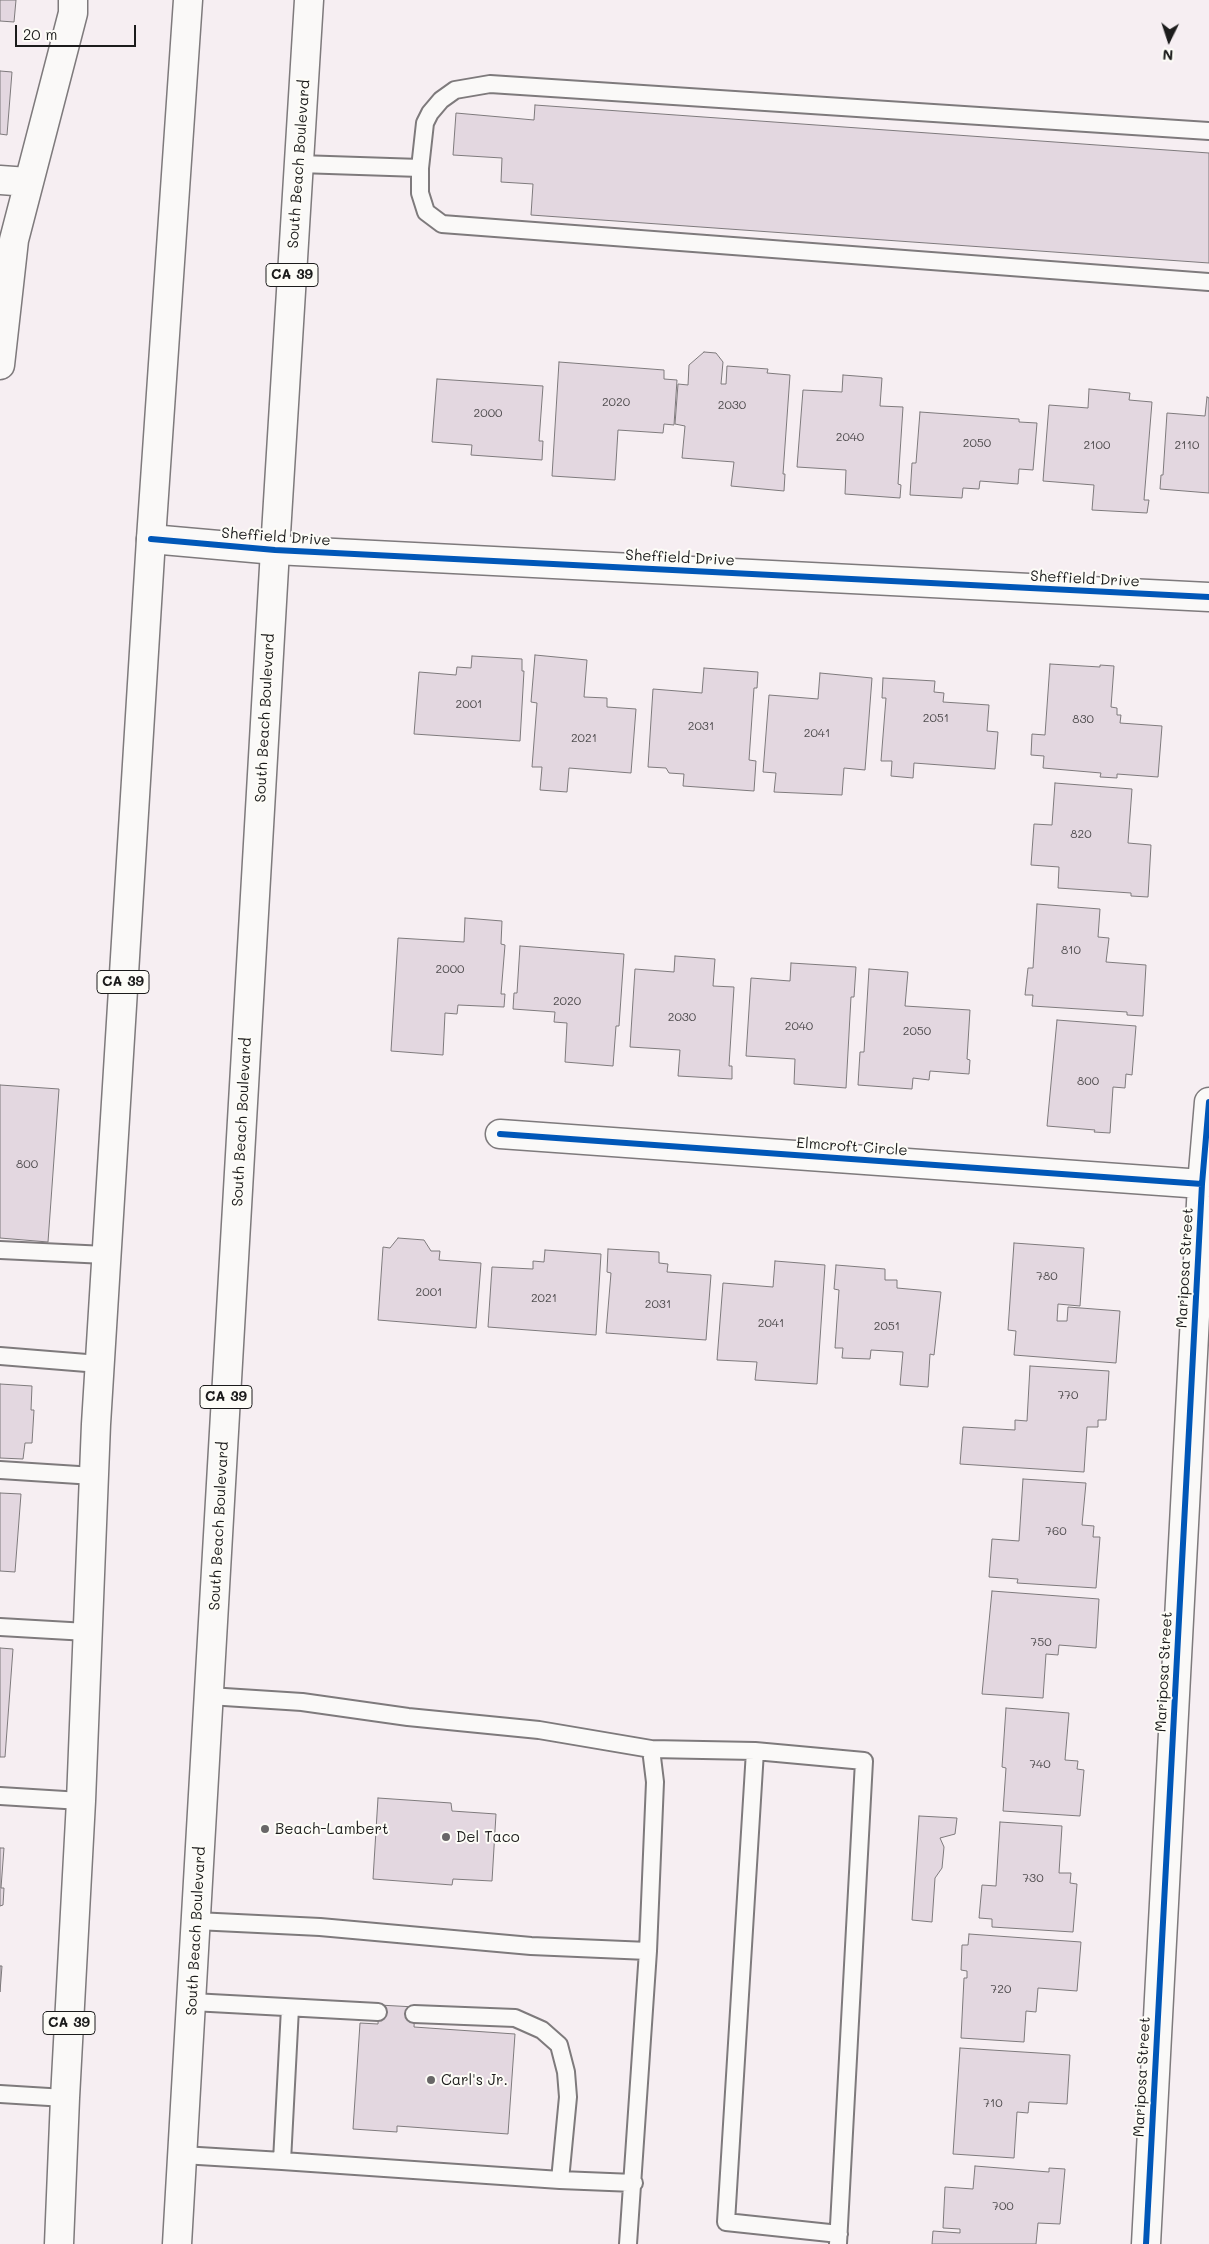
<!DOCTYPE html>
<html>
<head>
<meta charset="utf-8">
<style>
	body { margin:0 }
	#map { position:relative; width:1209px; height:2244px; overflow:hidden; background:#f6eef2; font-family:Mali,sans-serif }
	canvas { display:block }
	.north { position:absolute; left:1144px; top:15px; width:50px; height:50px; -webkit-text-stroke:4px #fdfcf7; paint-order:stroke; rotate:184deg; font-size:14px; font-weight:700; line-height:20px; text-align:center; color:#1c1c1c }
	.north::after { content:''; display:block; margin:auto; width:18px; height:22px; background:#1c1c1c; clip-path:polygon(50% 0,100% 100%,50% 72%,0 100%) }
	.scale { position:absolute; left:15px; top:25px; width:121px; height:22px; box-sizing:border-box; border:2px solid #1c1c1c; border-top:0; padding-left:6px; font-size:15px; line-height:18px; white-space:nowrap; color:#1c1c1c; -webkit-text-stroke:4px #fdfcf7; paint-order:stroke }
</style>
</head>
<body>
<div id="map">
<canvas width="1209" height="2244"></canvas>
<div class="north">N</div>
<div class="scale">20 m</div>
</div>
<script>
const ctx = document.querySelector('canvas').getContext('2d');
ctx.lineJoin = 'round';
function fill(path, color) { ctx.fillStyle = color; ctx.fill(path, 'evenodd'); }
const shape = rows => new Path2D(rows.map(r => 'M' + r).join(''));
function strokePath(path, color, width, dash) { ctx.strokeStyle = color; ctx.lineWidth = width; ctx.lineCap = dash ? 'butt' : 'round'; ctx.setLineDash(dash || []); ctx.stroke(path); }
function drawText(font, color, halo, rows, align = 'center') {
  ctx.font = font + ' Mali,sans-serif'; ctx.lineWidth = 4; ctx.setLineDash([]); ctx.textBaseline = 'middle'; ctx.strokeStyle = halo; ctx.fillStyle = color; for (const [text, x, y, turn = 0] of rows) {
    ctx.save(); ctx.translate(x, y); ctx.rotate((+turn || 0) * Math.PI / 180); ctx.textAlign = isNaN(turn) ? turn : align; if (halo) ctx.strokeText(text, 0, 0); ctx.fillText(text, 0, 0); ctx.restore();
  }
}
const building = shape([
	[0,0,16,0,14,22,0,21,0,0],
	[0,71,12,72,7,135,0,134,0,71],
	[535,105,1209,153,1209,263,531,215,533,184,501,182,502,158,453,155,456,113,534,120,535,105],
	[704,352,716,353,723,362,721,384,726,384,727,366,768,369,767,373,790,375,783,474,785,474,784,491,731,486,734,462,682,458,685,426,675,424,678,384,688,385,689,365,704,352],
	[559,362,664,370,664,379,677,380,674,425,664,424,663,433,618,430,615,480,552,476,559,362],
	[843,375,882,378,880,406,903,407,898,484,901,485,900,498,845,494,846,470,797,467,803,390,842,392,843,375],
	[437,379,543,386,539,441,543,441,542,460,471,455,472,445,432,442,437,379],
	[1089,389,1130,393,1129,400,1152,402,1144,500,1149,500,1147,513,1092,510,1094,485,1043,481,1049,405,1088,408,1089,389],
	[1207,397,1209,398,1209,493,1160,489,1161,475,1163,475,1167,413,1205,416,1207,397],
	[920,412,1019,419,1019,422,1037,423,1033,470,1019,469,1018,484,980,481,979,489,963,488,962,498,910,495,912,463,916,463,920,412],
	[535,655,587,660,584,697,607,698,607,707,636,709,631,773,569,768,567,792,540,790,542,767,532,767,537,703,531,702,535,655],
	[472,656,522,659,522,671,524,671,520,741,414,734,419,672,456,675,457,667,471,668,472,656],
	[1050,664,1100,667,1100,665,1114,666,1111,707,1117,708,1117,715,1121,715,1120,723,1162,726,1158,777,1117,774,1117,778,1100,777,1101,773,1043,768,1044,756,1031,755,1032,734,1045,735,1050,664],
	[704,668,758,672,757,688,754,688,749,760,756,761,754,791,683,786,684,774,669,773,666,768,648,767,653,689,702,693,704,668],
	[820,673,872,678,865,770,844,768,842,795,774,792,776,773,763,772,769,695,818,699,820,673],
	[883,678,935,681,934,692,944,693,943,702,989,705,987,731,998,732,995,769,914,763,913,778,891,776,892,761,881,761,886,698,882,698,883,678],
	[1055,783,1132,789,1128,843,1151,845,1148,897,1131,896,1131,893,1058,888,1059,867,1031,865,1034,824,1052,825,1055,783],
	[1037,904,1100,909,1098,937,1109,938,1106,962,1146,965,1143,1016,1127,1015,1127,1012,1032,1006,1033,995,1025,995,1028,968,1033,968,1037,904],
	[465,918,502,921,501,944,505,945,501,994,505,994,504,1007,458,1005,457,1014,445,1013,443,1055,391,1051,398,938,464,942,465,918],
	[520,946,624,954,619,1026,616,1026,613,1066,565,1062,567,1023,554,1022,555,1012,513,1009,514,993,517,993,520,946],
	[675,956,715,959,713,986,734,987,729,1066,732,1066,732,1079,678,1076,680,1050,630,1047,635,969,674,972,675,956],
	[791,963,856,967,854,997,851,997,846,1088,794,1084,795,1059,746,1056,751,978,790,981,791,963],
	[869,969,908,972,905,1006,970,1010,967,1059,970,1060,969,1074,930,1071,929,1080,913,1078,912,1089,858,1085,860,1052,864,1052,869,969],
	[1057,1020,1136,1026,1132,1075,1126,1074,1125,1088,1113,1087,1110,1133,1094,1132,1095,1130,1047,1126,1057,1020],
	[0,1085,59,1089,48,1242,0,1238,0,1085],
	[398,1238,424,1240,431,1251,440,1251,439,1260,481,1263,476,1328,378,1320,383,1247,390,1248,398,1238],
	[1014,1243,1084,1248,1080,1306,1058,1304,1057,1321,1067,1321,1068,1307,1120,1311,1116,1363,1014,1355,1016,1331,1008,1330,1014,1243],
	[608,1249,659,1252,659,1263,668,1264,667,1272,711,1275,706,1340,606,1333,611,1273,607,1272,608,1249],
	[545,1250,601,1254,596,1335,488,1327,492,1267,533,1269,533,1261,544,1262,545,1250],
	[775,1261,825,1265,817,1384,755,1380,757,1362,717,1360,723,1283,773,1287,775,1261],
	[836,1265,885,1269,885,1280,897,1280,897,1288,941,1292,934,1355,930,1354,928,1387,900,1385,903,1352,871,1350,870,1359,842,1358,843,1348,835,1348,839,1290,834,1289,836,1265],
	[1030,1366,1109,1371,1106,1420,1098,1420,1098,1427,1087,1427,1084,1472,960,1464,963,1427,1015,1430,1015,1420,1027,1421,1030,1366],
	[0,1384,32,1386,31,1410,34,1410,32,1443,25,1443,23,1459,0,1458,0,1384],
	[1023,1479,1086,1483,1082,1525,1094,1526,1093,1537,1100,1537,1096,1588,1017,1583,1018,1579,989,1577,992,1539,1019,1541,1023,1479],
	[0,1493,21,1494,15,1572,0,1571,0,1493],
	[992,1591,1099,1599,1096,1648,1059,1645,1058,1655,1046,1654,1043,1698,982,1694,992,1591],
	[0,1648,13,1649,5,1757,0,1757,0,1648],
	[1006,1708,1069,1713,1065,1760,1078,1761,1077,1769,1084,1770,1080,1816,1003,1811,1006,1768,1002,1767,1006,1708],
	[378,1798,451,1803,452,1811,496,1814,492,1881,453,1879,452,1885,373,1879,378,1798],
	[919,1816,957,1818,955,1834,940,1838,944,1847,942,1868,935,1878,932,1922,912,1920,919,1816],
	[1000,1822,1062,1826,1059,1873,1071,1873,1070,1883,1077,1884,1073,1932,992,1927,992,1919,979,1918,982,1885,996,1886,1000,1822],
	[0,1848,4,1848,1,1888,4,1888,3,1905,0,1906,0,1848],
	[969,1934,1081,1942,1077,1991,1038,1988,1036,2012,1026,2011,1024,2042,961,2038,964,1978,967,1978,967,1971,961,1970,962,1945,968,1945,969,1934],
	[0,1966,2,1966,0,1992,0,1966],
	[379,2005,415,2007,414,2027,515,2034,508,2134,397,2126,397,2132,353,2129,360,2023,378,2024,379,2005],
	[960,2048,1070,2055,1067,2104,1029,2102,1028,2113,1017,2112,1014,2158,953,2154,960,2048],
	[975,2166,1049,2172,1049,2168,1065,2169,1060,2224,1038,2223,1036,2244,932,2244,933,2231,960,2233,960,2229,943,2228,945,2187,973,2189,975,2166]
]);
const service = shape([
	[1209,131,490,84,455,90,441,100,430,113,425,123,420,168,420,193,426,212,442,224,1209,282],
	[299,164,420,168],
	[0,1250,106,1255],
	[0,1356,99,1364],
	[0,1470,94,1476],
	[0,1627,87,1632],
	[209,1696,302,1702,408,1717,539,1730,651,1749,655,1782,648,1951],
	[651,1749,755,1751],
	[0,1796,81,1801],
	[196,1921,320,1927,531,1946,648,1951,628,2244],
	[192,2002,378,2012],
	[414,2014,515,2018,542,2030,559,2045,566,2072,568,2097,560,2180],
	[0,2094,65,2098],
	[182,2155,282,2161,290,2008],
	[282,2161,560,2180,634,2183],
	[838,2244,864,1761,755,1751,726,2222,839,2234]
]);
const minor = shape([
	[0,180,28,182],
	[0,365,14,240,73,13,73,0],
	[151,539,275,550,1209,597],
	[500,1134,1202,1184],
	[1146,2244,1202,1184,1209,1102]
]);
const primary = shape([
	[59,2244,65,2098,81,1801,96,1424,151,539,188,0],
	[177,2244,275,550,309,0]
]);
const cycleway = shape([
	[151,539,275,550,1209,597],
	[500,1134,1202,1184],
	[1146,2244,1202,1184,1209,1102]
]);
const markers = [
	[265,1829,5,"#686667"],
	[446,1837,5,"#686667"],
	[431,2080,5,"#686667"]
];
const numberNames = [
	["2020",616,402],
	["2030",732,405],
	["2000",488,413],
	["2040",850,437],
	["2050",977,443],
	["2100",1097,445],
	["2110",1187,445],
	["2001",469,704],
	["2051",936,718],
	["830",1083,719],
	["2031",701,726],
	["2041",817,733],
	["2021",584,738],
	["820",1081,834],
	["810",1071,950],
	["2000",450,969],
	["2020",567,1001],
	["2030",682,1017],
	["2040",799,1026],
	["2050",917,1031],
	["800",1088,1081],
	["800",27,1164],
	["780",1047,1276],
	["2001",429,1292],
	["2021",544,1298],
	["2031",658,1304],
	["2041",771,1323],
	["2051",887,1326],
	["770",1068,1395],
	["760",1056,1531],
	["750",1041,1642],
	["740",1040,1764],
	["730",1033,1878],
	["720",1001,1989],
	["710",993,2103],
	["700",1003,2206]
];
const shields = [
	[292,275,52],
	[123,982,52],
	[226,1397,52],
	[69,2023,52]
];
const shieldNames = [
	["CA 39",292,275],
	["CA 39",123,982],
	["CA 39",226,1397],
	["CA 39",69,2023]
];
const streetNames = [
	["South Beach Boulevard",299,164,-86],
	["Sheffield Drive",276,537,4],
	["Sheffield Drive",680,558,3],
	["Sheffield Drive",1085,579,3],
	["South Beach Boulevard",265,718,-87],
	["South Beach Boulevard",242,1122,-87],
	["Elmcroft Circle",852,1147,4],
	["Mariposa Street",1185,1268,-87],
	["South Beach Boulevard",219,1526,-87],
	["Mariposa Street",1164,1672,-87],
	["South Beach Boulevard",196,1931,-87],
	["Mariposa Street",1142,2077,-87]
];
const poiNames = [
	["Beach-Lambert",275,1829],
	["Del Taco",456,1837],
	["Carl's Jr.",441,2080]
];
fill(building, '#e3d7e0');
strokePath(building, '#7e7a7c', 1);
strokePath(service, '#7e7a7c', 20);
strokePath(minor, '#7e7a7c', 31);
strokePath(primary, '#7e7a7c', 31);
strokePath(service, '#faf9f8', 16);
strokePath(minor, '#faf9f8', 28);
strokePath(primary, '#faf9f8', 28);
strokePath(cycleway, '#0057b8', 6);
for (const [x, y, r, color] of markers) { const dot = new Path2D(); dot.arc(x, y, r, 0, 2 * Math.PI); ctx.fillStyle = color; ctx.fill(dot); strokePath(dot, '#fdfcf7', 2); }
drawText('12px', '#504d4f', null, numberNames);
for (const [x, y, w] of shields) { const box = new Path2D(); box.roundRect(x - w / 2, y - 11.5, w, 23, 4); ctx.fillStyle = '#fdfcf7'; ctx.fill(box); strokePath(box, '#1c1c1c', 1); }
drawText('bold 14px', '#1c1c1c', null, shieldNames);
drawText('15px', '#1c1c1c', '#fdfcf7', streetNames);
drawText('15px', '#1c1c1c', '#fdfcf7', poiNames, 'left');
</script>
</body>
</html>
